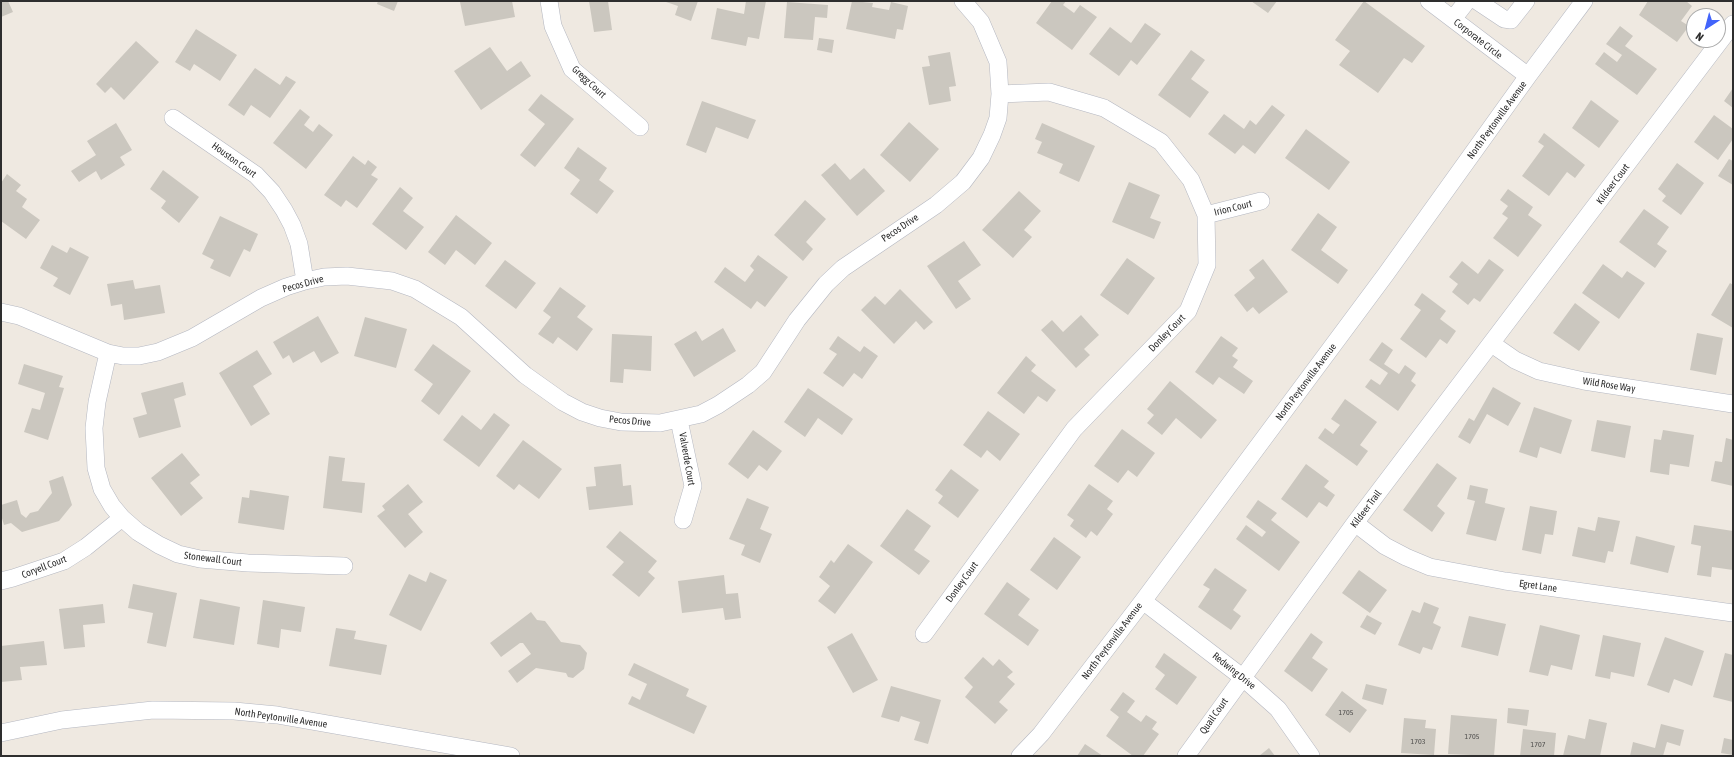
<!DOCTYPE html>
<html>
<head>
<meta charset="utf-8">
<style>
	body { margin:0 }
	#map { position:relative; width:1734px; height:757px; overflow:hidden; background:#efe9e1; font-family:"Asap Condensed",sans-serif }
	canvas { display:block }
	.frame { position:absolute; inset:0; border:2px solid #2e2e2e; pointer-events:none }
	.north { position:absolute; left:1686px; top:8px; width:40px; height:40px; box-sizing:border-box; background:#fff; border:1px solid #ababab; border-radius:50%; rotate:216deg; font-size:11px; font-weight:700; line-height:16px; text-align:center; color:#2e2e2e }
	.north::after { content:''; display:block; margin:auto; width:14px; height:18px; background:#4264fb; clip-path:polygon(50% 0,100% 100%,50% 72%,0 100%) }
</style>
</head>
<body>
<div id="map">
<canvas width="1734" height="757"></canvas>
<div class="frame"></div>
<div class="north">N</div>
</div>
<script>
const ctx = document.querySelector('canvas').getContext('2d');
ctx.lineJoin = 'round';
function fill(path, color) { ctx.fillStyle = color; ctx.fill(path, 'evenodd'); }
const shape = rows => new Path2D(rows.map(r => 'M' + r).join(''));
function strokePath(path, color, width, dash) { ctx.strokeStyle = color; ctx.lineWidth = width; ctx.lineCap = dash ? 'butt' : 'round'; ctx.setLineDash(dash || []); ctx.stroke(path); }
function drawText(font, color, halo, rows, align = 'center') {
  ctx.font = font + ' "Asap Condensed",sans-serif'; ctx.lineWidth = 4; ctx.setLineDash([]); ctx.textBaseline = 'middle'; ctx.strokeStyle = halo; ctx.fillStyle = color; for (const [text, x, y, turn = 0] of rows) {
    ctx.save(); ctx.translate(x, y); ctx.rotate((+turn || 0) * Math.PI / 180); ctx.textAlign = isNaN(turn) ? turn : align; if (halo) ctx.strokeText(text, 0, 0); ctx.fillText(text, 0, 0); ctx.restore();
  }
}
const building = shape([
	[1,1,8,1,13,12,1,17],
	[378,1,398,1,394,11,377,4],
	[465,1,512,1,515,17,465,26,460,2],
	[589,1,608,1,612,30,594,32],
	[663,1,698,1,691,21,675,15,678,6],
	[746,1,766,1,759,39,748,37,746,46,711,39,717,8,744,14],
	[852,1,873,3,872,7,889,10,891,2,908,6,903,30,897,29,895,39,846,29],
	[1052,1,1066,1,1063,5,1074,13,1080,5,1097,17,1072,50,1036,23],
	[1251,1,1277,1,1268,13],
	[1364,1,1425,46,1412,63,1404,58,1378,93,1339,65,1350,51,1335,40],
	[1648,1,1686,1,1692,6,1681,21,1689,26,1677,42,1639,15],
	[787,2,828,5,827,18,815,17,813,40,784,38],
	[1145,23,1161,34,1137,65,1131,60,1119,76,1089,54,1110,27,1131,43],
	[1620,26,1633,36,1625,46,1657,69,1637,95,1595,64,1604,52,1617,62,1622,55,1606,44],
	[196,29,237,55,220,81,194,64,190,71,175,62],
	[819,38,834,40,832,53,817,50],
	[136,41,159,62,124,100,111,87,105,93,96,84],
	[490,47,507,71,521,61,531,76,481,110,454,71],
	[1191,50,1205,60,1191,79,1209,92,1190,118,1158,95],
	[950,52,956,86,949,87,951,101,929,105,922,67,930,66,928,56],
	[255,68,280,85,286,76,296,82,270,118,251,105,244,116,228,105],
	[1733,88,1733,108,1724,101],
	[541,94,574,119,535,167,520,155,545,124,528,110],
	[1591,100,1619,121,1599,148,1572,128],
	[702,101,756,120,748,139,716,127,706,153,686,145],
	[1272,105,1285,115,1255,154,1243,145,1235,154,1208,134,1224,114,1244,129,1250,120,1256,125],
	[300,109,310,117,304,125,313,132,319,124,333,135,306,169,273,143],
	[1714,115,1733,129,1733,139,1718,160,1694,142],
	[909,122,939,149,910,182,880,155],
	[116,123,132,150,120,157,125,165,101,180,96,171,79,182,71,171,96,155,87,141],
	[1042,123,1095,146,1079,182,1059,173,1063,164,1037,153,1042,142,1035,139],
	[1306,129,1350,162,1329,190,1285,158],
	[1544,133,1585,165,1575,178,1567,172,1549,196,1522,176,1544,146,1538,142],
	[578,147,607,168,599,180,614,191,597,214,570,194,580,180,564,168],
	[353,156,365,165,368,160,377,167,371,175,378,179,357,208,346,200,341,207,324,195],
	[1729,159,1733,161,1733,185,1718,176],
	[835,163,850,180,864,168,885,191,857,216,821,175],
	[1677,163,1704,183,1681,215,1662,201,1666,196,1658,189],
	[163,170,199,197,179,223,161,208,166,201,150,189],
	[7,174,21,185,16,191,27,199,22,207,40,220,26,239,1,221,1,183],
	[1129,182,1160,195,1150,218,1161,222,1154,239,1112,222],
	[400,187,413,198,403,211,424,227,406,250,372,224],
	[1508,189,1533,207,1528,215,1542,225,1518,257,1493,238,1508,218,1502,214,1508,206,1500,200],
	[1019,191,1041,211,1024,230,1032,237,1013,258,982,230],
	[805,200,826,219,806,242,813,249,803,261,774,235],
	[1644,209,1669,227,1657,244,1667,251,1655,268,1619,242],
	[1318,213,1337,227,1321,250,1348,270,1338,284,1291,250],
	[456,215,492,243,475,265,456,250,445,265,428,252],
	[220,216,258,234,250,252,244,249,230,277,210,268,214,260,202,254],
	[964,241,981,265,958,281,971,299,956,309,927,266],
	[52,245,67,253,70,247,89,257,70,295,53,286,58,278,40,268],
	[758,255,788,277,765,307,757,301,751,309,714,282,725,267,745,282,754,270,750,266],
	[1127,258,1155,278,1128,315,1100,295],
	[1263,259,1288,292,1259,314,1253,307,1247,312,1234,295,1255,278,1249,270],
	[1489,259,1504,270,1480,302,1474,298,1468,305,1452,292,1458,284,1449,277,1462,261,1478,274],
	[505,260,536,283,516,309,485,286],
	[1603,264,1622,278,1627,271,1645,283,1619,319,1582,293],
	[133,280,135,289,160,285,165,313,124,320,122,304,111,306,107,284],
	[1730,283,1733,285,1733,328,1711,315],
	[560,287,586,306,577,317,593,329,577,351,558,337,553,344,538,334,551,317,543,311],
	[900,289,933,322,924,330,916,321,894,344,861,310,875,296,885,305],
	[1422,293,1446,311,1440,319,1456,331,1447,344,1440,339,1426,358,1400,339,1421,310,1414,305],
	[1575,303,1600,322,1579,351,1553,333],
	[1081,315,1099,335,1084,349,1090,355,1076,368,1041,330,1052,320,1063,332],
	[318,316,339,353,321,363,314,351,293,363,289,355,283,359,273,342],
	[365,317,407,329,396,368,354,356],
	[723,328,736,351,694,377,674,344,696,331,702,341],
	[1697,333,1723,338,1716,375,1690,370],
	[612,334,652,336,651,371,624,369,623,383,610,382],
	[838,336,860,352,864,346,878,356,862,379,854,373,843,387,823,373,837,354,829,349],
	[1221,336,1238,348,1232,356,1238,360,1233,367,1253,381,1244,394,1219,377,1213,385,1195,372],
	[1382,342,1393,350,1384,364,1399,374,1405,365,1416,373,1411,381,1416,385,1398,411,1365,387,1371,379,1380,385,1388,373,1369,360],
	[433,344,471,371,439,415,421,401,433,384,414,370],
	[257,350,272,374,253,386,270,414,251,426,219,373],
	[1026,356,1036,365,1031,371,1056,390,1047,402,1038,396,1024,414,997,393],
	[24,364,63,376,59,387,64,388,48,440,24,432,32,408,40,410,45,393,18,384],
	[1170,381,1217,420,1201,439,1176,418,1162,435,1147,423,1154,415,1147,409],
	[183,382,186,395,174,399,181,427,139,438,133,418,147,414,141,393],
	[1493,387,1521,403,1508,426,1487,414,1470,444,1458,437,1469,418,1474,421],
	[808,388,853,419,842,435,818,418,805,437,784,422],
	[1345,399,1377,422,1360,445,1368,451,1357,466,1318,438,1325,428,1333,434,1340,425,1331,419],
	[1534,407,1572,420,1561,454,1540,447,1537,458,1519,452],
	[988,411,1020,434,1000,461,987,450,981,458,963,445],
	[494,413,510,425,479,467,443,440,462,415,481,430],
	[1597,420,1631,426,1625,458,1591,451],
	[1122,429,1155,453,1137,477,1128,470,1118,483,1094,466],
	[753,430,782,451,767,471,759,465,748,479,728,464],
	[1663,430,1694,435,1689,467,1670,464,1669,475,1650,472,1654,439,1661,440],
	[1726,438,1733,440,1733,486,1711,481,1715,461,1722,462],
	[523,440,562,469,539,499,519,484,514,490,496,476],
	[182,453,200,475,190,483,203,498,181,516,151,478],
	[329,456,345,458,342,481,365,483,362,513,323,508],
	[1437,463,1457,478,1437,506,1445,513,1432,532,1403,510],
	[621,464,623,486,631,485,633,505,589,510,586,487,596,486,594,467],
	[1306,464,1329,481,1324,487,1335,495,1327,507,1319,502,1307,518,1281,499],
	[951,469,979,490,958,518,938,503,943,496,935,490],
	[63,476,72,505,59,521,22,532,11,523,4,525,1,515,1,505,17,500,21,514,26,518,30,513,38,511,52,493,49,481],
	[408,484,423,502,408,514,423,532,405,548,377,516,385,510,382,506],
	[1089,484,1113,501,1107,509,1113,514,1097,536,1091,531,1086,538,1070,526,1074,520,1067,515],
	[1470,485,1488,489,1485,503,1505,508,1496,541,1466,534,1475,501,1467,499],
	[250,490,289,496,284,530,238,523,242,497,249,498],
	[747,498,769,507,760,529,772,534,760,563,741,555,745,545,729,539],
	[1258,500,1277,513,1271,520,1300,542,1279,571,1236,539,1246,525,1262,537,1266,532,1246,517],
	[1530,506,1557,511,1553,535,1545,534,1541,554,1522,550],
	[907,509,931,526,914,550,930,561,919,575,880,546],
	[1598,517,1620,521,1613,552,1608,551,1605,563,1572,556,1578,527,1595,531],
	[1694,525,1733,531,1733,570,1712,567,1711,577,1697,575,1701,546,1691,544],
	[620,531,657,561,648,572,655,578,639,597,612,575,624,562,606,547],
	[1636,536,1675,546,1668,573,1630,564],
	[1054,537,1081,557,1057,590,1030,570],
	[848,544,873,562,835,614,818,601,830,586,819,577,831,560,834,563],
	[1215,568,1247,590,1233,610,1241,616,1231,630,1198,607,1210,589,1203,585],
	[1359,570,1387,590,1370,613,1342,593],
	[430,572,447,580,421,631,389,615,409,574,426,582],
	[724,575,726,594,738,593,741,618,725,620,723,608,682,613,678,581],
	[1007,582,1030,599,1018,615,1039,630,1028,646,984,614],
	[133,584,177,593,166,647,147,643,153,613,128,608],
	[200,599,240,607,234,645,193,638],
	[263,600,305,607,301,632,281,629,279,648,257,644],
	[1424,602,1439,608,1433,623,1441,627,1432,650,1423,647,1420,654,1398,645,1412,610,1420,613],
	[103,604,105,623,83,625,85,647,64,649,59,609],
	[531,612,537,620,545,621,561,642,580,645,587,653,584,669,573,678,568,677,566,673,536,668,517,683,508,671,531,654,523,643,520,643,501,657,490,643],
	[1367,615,1382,623,1375,635,1360,627],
	[1469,616,1506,624,1498,656,1461,647],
	[1540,625,1580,635,1572,670,1551,665,1548,676,1529,672],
	[336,628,356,631,354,639,387,645,381,675,329,666],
	[852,633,878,680,853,693,827,647],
	[1311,633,1323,642,1312,658,1328,669,1312,692,1284,671],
	[1603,635,1641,643,1634,677,1611,672,1610,679,1595,676],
	[1665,637,1704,651,1692,686,1674,679,1669,693,1647,685],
	[44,641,47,665,20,667,22,680,1,682,1,646],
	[1164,653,1197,677,1177,705,1155,689,1165,675,1155,667],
	[1725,653,1733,655,1733,702,1713,697],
	[983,657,993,666,999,659,1013,672,1007,677,1015,684,999,702,1008,710,995,724,965,697,973,687,964,678],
	[634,663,689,689,686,696,707,706,694,734,628,704,632,696,640,700,647,684,628,675],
	[1366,684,1387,689,1383,705,1362,699],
	[891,686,941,700,928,744,914,740,920,722,901,716,899,722,881,717],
	[1342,691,1367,710,1350,733,1325,715],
	[1123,692,1135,701,1127,712,1141,722,1146,715,1157,722,1152,729,1159,734,1143,756,1133,756,1106,736,1119,717,1110,710],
	[1508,708,1529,710,1527,726,1507,723],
	[1451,715,1497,719,1494,756,1448,754],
	[1404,718,1426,720,1425,728,1436,729,1434,755,1401,753],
	[1589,719,1607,723,1600,756,1563,756,1568,735,1585,739],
	[1661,724,1684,730,1680,746,1667,742,1663,756,1630,756,1633,742,1655,748],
	[1523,729,1556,733,1554,756,1520,756],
	[1724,738,1733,740,1733,755,1721,753],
	[1085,744,1103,756,1077,756],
	[1269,748,1275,756,1259,756]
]);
const minor = shape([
	[549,1,553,26,572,69,640,127],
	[1429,1,1528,76],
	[1477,1,1504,19,1511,20,1526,1],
	[1453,19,1467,1],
	[173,118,256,175,272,192,284,210,292,225,299,244,305,281],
	[1206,215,1261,201],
	[1,312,19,316,108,353,123,356,139,356,158,352,192,338,261,298,286,287,305,281,324,277,347,276,392,281,415,289,461,317,525,375,563,402,582,412,600,418,621,422,660,423,701,414,718,405,748,385,763,372,797,320,826,284,843,268,936,205,963,182,981,158,992,135,998,118,1000,94,998,62,981,22,963,1],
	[1492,344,1515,360,1539,371,1584,381,1733,404],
	[108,353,97,402,94,428,96,468,102,489,112,506,122,518,138,532,159,545,178,554,200,559,248,563,344,566],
	[679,420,693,486,683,520],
	[1355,523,1385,546,1406,557,1430,567,1505,581,1733,613],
	[1,581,13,578,64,561,86,547,122,518],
	[1143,601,1242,677,1278,709,1311,756],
	[924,634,1074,429,1188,311,1207,265,1206,215,1191,180,1161,142,1104,108,1049,92,1000,94],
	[1,733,62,720,153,710,234,711,277,715,511,756],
	[1020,756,1041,734,1143,601,1386,274,1528,76,1584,1],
	[1186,756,1355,523,1733,24]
]);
const numberNames = [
	["1705",1346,712],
	["1705",1472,736],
	["1703",1418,741],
	["1707",1538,744]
];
const streetNames = [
	["Corporate Circle",1478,39,38],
	["Gregg Court",589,82,43],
	["North Peytonville Avenue",1497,120,-54],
	["Houston Court",234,160,36],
	["Kildeer Court",1613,184,-53],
	["Irion Court",1233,208,-14],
	["Pecos Drive",900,228,-34],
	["Pecos Drive",303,284,-15],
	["Donley Court",1167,333,-46],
	["North Peytonville Avenue",1306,382,-53],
	["Wild Rose Way",1609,385,9],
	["Pecos Drive",630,421,5],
	["Valverde Court",687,459,80],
	["Kildeer Trail",1366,509,-53],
	["Stonewall Court",213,559,7],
	["Coryell Court",44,567,-21],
	["Donley Court",962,582,-54],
	["Egret Lane",1538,586,8],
	["North Peytonville Avenue",1112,641,-53],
	["Redwing Drive",1234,671,39],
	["Quail Court",1214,716,-55],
	["North Peytonville Avenue",281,718,8]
];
fill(building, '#cbc7bf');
strokePath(minor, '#b4b7c1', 18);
strokePath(minor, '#fff', 17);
drawText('8px', '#555452', null, numberNames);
drawText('10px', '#2e2e2e', '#fff', streetNames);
</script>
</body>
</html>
